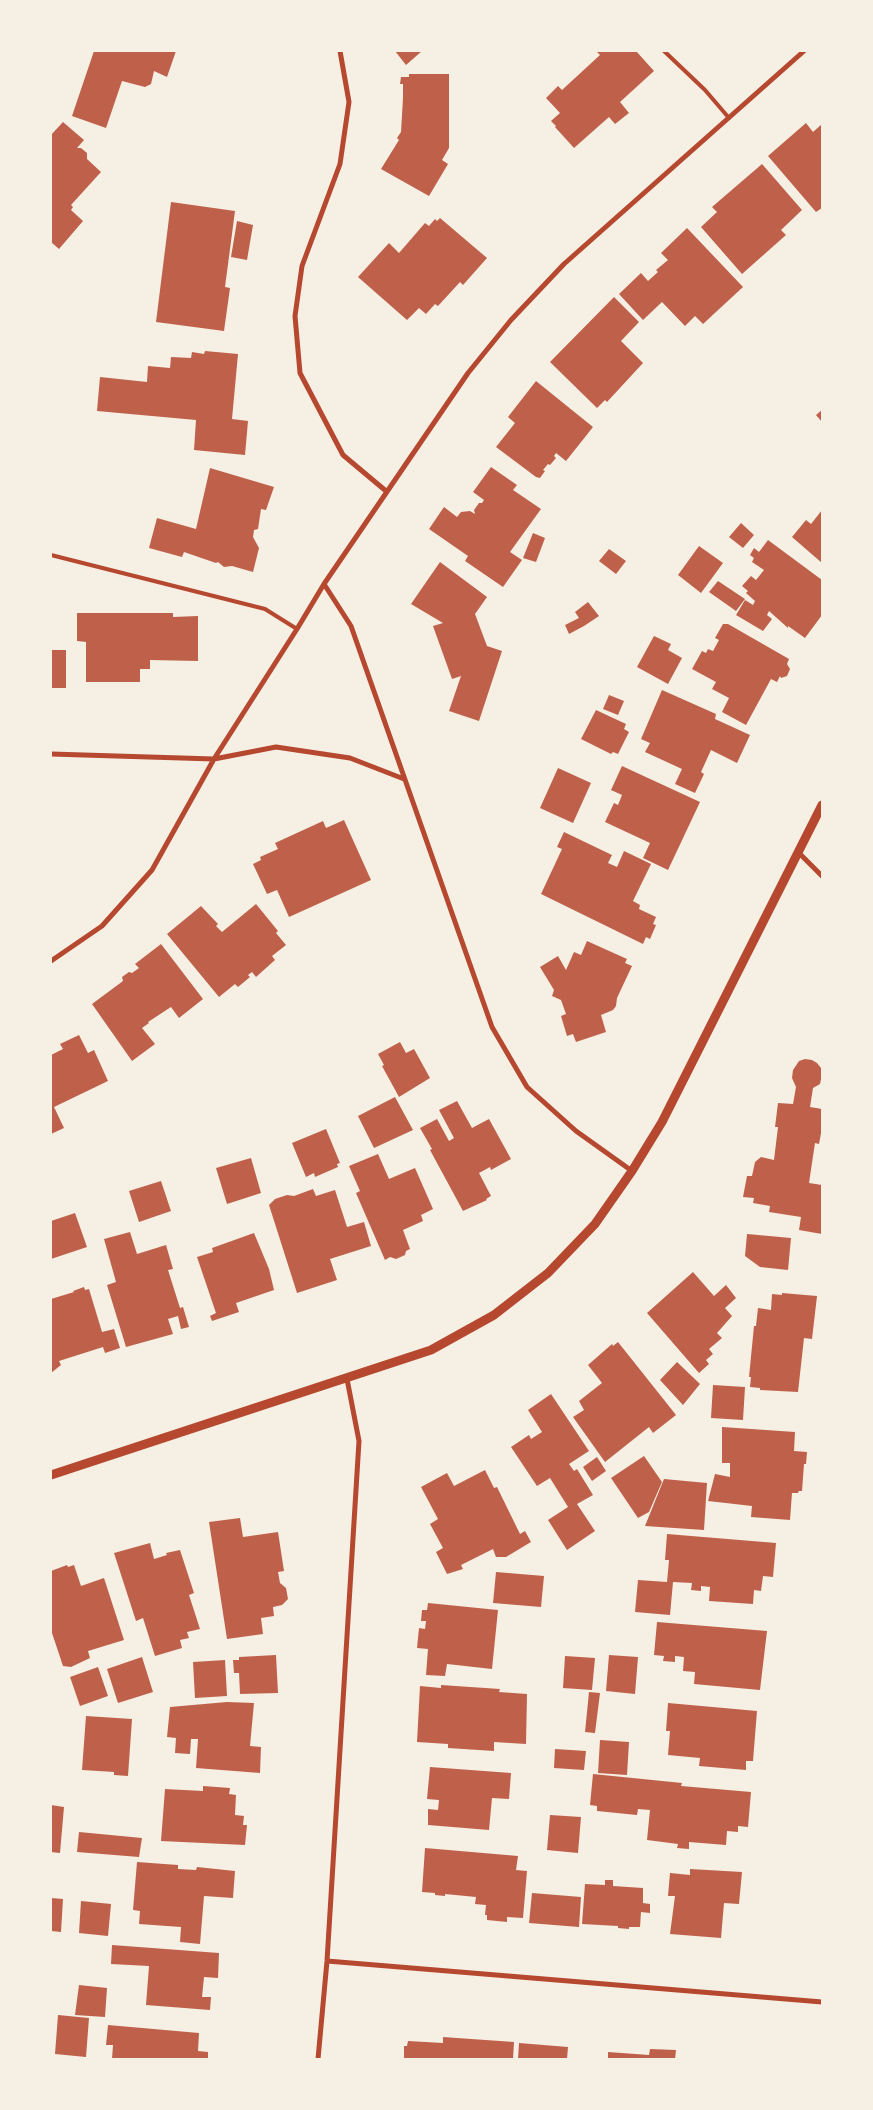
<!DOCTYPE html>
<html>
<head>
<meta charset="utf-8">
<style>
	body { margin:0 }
	#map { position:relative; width:873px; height:2110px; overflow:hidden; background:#f6efe4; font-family:Montserrat,sans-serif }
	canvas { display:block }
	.frame { position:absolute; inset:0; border:52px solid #f6efe4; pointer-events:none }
</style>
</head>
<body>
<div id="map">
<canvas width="873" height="2110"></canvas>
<div class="frame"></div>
</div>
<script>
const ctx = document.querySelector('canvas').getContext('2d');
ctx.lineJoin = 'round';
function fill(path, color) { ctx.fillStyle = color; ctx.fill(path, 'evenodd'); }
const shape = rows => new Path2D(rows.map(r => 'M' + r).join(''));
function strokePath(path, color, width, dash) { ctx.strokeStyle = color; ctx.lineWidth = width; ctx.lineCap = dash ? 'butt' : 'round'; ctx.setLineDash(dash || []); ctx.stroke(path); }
const building = shape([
	[94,51,176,51,167,77,154,71,151,84,145,87,122,81,106,128,72,116],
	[395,51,422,51,406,65],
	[596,51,636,51,654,71,620,102,629,113,615,124,609,117,574,148,555,127,556,126,551,121,560,113,546,98,558,86,562,90,600,55],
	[409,74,449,74,449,148,442,160,448,164,429,196,381,169,399,140,397,138,401,132,403,98,403,84,400,84,401,77,409,77],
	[63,122,84,140,77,148,81,148,87,153,87,159,101,172,71,205,73,207,71,210,83,221,59,249,51,242,51,135],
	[806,123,813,132,822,124,822,208,816,212,768,156],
	[762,164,802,210,781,230,786,235,742,274,701,227,717,212,712,207],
	[171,202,235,211,225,287,230,288,224,331,156,322],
	[440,218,487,258,463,285,460,282,438,306,435,304,426,314,419,308,407,320,358,277,389,243,399,253,425,223,429,226,435,219,437,221],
	[237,221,253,225,247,260,231,257],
	[687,228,743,287,703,324,695,316,685,326,662,302,643,320,619,294,641,273,648,281,658,272,656,270,668,260,661,253],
	[614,297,639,322,621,341,643,363,607,402,605,400,597,408,550,362],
	[205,351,238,354,232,419,248,421,245,455,194,450,196,420,97,411,100,377,147,382,148,366,170,368,171,357,191,358,192,352,204,354],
	[536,381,593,427,566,461,556,453,554,456,556,458,550,465,548,464,543,470,545,471,540,478,536,477,496,447,515,423,508,417],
	[822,410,822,422,816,415],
	[491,467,517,485,513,490,541,509,510,552,522,560,503,587,465,561,468,556,429,529,444,507,457,517,461,512,470,511,475,514,474,510,479,503,482,503,484,500,473,492],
	[210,468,274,487,266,510,261,509,258,529,254,530,253,537,259,548,253,572,232,566,224,567,218,562,216,563,184,552,182,557,149,548,157,518,196,529],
	[822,510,822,563,792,537,806,520,811,524],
	[741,523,754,535,743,548,729,537],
	[533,533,545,538,536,562,523,558],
	[768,540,822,580,822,615,805,638,788,626,788,628,769,611,767,615,772,619,763,631,736,615,745,600,753,605,755,601,746,593,748,591,742,586,751,576,756,580,764,570,752,562,754,558,750,555,754,548,759,552],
	[699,546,723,563,701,593,678,575],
	[609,549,626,561,616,574,599,561],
	[440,562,487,597,475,614,487,646,502,651,479,721,449,711,461,676,452,679,433,626,443,623,411,604],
	[718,581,745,599,736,611,709,592],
	[588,602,599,616,584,626,569,634,565,625,579,618,575,612],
	[77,613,173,613,173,617,198,616,198,661,150,660,150,669,140,669,140,682,86,682,86,642,77,641],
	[723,624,728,624,789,659,787,664,790,669,787,676,781,678,780,676,777,682,771,679,746,725,722,712,729,698,712,689,716,682,692,669,702,651,706,653,708,649,713,651,719,640,715,638],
	[654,636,671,644,668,650,682,658,668,684,637,667],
	[51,650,66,650,66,688,51,688],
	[662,690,716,714,715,719,750,735,737,763,711,750,701,772,704,774,695,793,675,784,682,769,645,752,650,743,641,739],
	[609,695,624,701,618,715,603,709],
	[596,710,626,724,624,729,629,732,618,754,613,752,611,754,581,739],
	[622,766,700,802,668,870,643,858,650,843,605,822,614,803,618,805,622,795,611,790],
	[558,768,591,783,573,823,540,808],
	[344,820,371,880,289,917,277,890,267,894,253,864,261,860,260,857,278,849,275,843,323,821,326,828],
	[564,832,612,855,608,863,617,867,624,851,651,864,633,901,640,905,639,909,656,917,653,924,656,925,650,939,646,937,643,944,541,894,562,849,557,847],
	[256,904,278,931,276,933,286,945,272,956,275,960,256,977,252,972,248,975,250,977,238,987,235,984,219,997,167,934,201,906,218,924,216,926,222,932],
	[587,941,627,959,625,963,632,966,617,998,616,1006,613,1010,601,1015,606,1032,576,1042,573,1034,567,1036,561,1016,566,1014,561,1000,552,996,554,990,540,967,558,956,566,970,574,952,581,955],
	[161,944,203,999,179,1018,171,1007,148,1022,149,1023,142,1028,155,1044,132,1061,92,1004,123,981,122,977,129,972,132,973,139,968,135,964],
	[79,1035,88,1053,94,1050,108,1081,54,1107,64,1128,51,1134,51,1055,63,1049,60,1044],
	[400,1042,406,1053,414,1049,430,1078,399,1097,382,1066,384,1065,378,1054],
	[805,1059,812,1060,817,1063,821,1068,822,1074,820,1084,813,1088,810,1107,822,1109,822,1128,819,1144,815,1143,809,1183,822,1185,822,1234,799,1230,801,1217,769,1212,770,1206,753,1203,754,1198,743,1197,747,1176,752,1176,755,1162,761,1157,774,1160,778,1127,775,1127,778,1103,793,1104,796,1087,792,1078,793,1070,799,1061],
	[395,1097,413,1130,374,1148,358,1116],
	[457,1101,472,1128,489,1119,511,1159,491,1170,490,1167,479,1173,491,1196,486,1199,487,1200,463,1211,430,1150,432,1149,420,1128,437,1119,449,1141,454,1138,439,1110],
	[326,1129,340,1163,337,1164,338,1167,315,1177,314,1173,306,1177,292,1143],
	[378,1154,389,1179,415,1168,433,1209,421,1215,423,1221,403,1230,410,1249,406,1251,405,1255,396,1259,390,1257,385,1260,356,1193,360,1191,349,1166],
	[251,1158,261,1193,227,1204,216,1168],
	[161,1181,171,1211,139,1222,129,1191],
	[313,1189,316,1196,335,1190,347,1227,364,1222,371,1246,330,1259,337,1280,297,1293,269,1205,275,1199,287,1195,294,1196],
	[75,1213,87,1247,51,1259,51,1221],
	[130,1232,137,1254,166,1245,173,1269,168,1270,180,1308,183,1307,189,1327,181,1329,178,1316,168,1319,173,1334,126,1347,107,1285,116,1282,104,1239],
	[254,1233,269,1269,274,1290,236,1303,239,1312,212,1321,210,1316,216,1313,197,1257,213,1252,212,1248],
	[747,1234,791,1238,788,1270,760,1267,745,1256],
	[693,1272,714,1296,726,1285,736,1298,725,1308,732,1316,717,1333,722,1338,709,1349,713,1354,706,1360,709,1364,699,1373,647,1313],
	[84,1287,85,1290,89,1289,102,1332,114,1329,120,1348,105,1353,103,1347,59,1361,61,1365,51,1373,51,1299,74,1292,73,1291],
	[782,1293,817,1296,812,1339,804,1338,798,1392,760,1390,760,1388,750,1387,751,1377,749,1377,754,1326,756,1326,758,1308,771,1310,772,1294,782,1295],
	[618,1342,676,1415,653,1433,649,1427,605,1462,573,1417,584,1410,579,1401,602,1383,588,1365,612,1344,613,1346],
	[677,1362,700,1384,683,1405,660,1380],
	[713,1385,745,1387,743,1420,711,1418],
	[551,1394,589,1451,569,1464,574,1471,577,1469,593,1495,577,1504,595,1531,567,1550,548,1520,568,1507,550,1478,537,1486,511,1447,529,1435,531,1439,542,1432,528,1410],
	[722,1427,795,1432,794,1451,807,1452,806,1464,804,1464,802,1491,799,1491,798,1493,792,1493,790,1520,751,1517,752,1506,708,1501,715,1474,730,1477,730,1463,722,1463],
	[644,1456,662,1482,649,1512,638,1518,611,1478],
	[597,1457,606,1471,592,1481,583,1467],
	[485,1470,494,1488,497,1487,520,1534,525,1531,531,1542,506,1557,496,1557,493,1549,461,1565,463,1569,447,1574,436,1552,443,1548,430,1524,438,1519,421,1487,447,1473,454,1486],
	[664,1479,707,1483,704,1530,645,1526],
	[240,1518,243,1537,278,1532,284,1571,278,1572,280,1583,286,1588,288,1599,282,1605,273,1607,274,1616,261,1618,263,1634,227,1639,209,1522],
	[667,1534,776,1543,773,1577,763,1576,761,1591,754,1590,753,1604,709,1601,710,1587,701,1586,701,1591,691,1590,692,1583,673,1582,670,1615,635,1612,638,1580,667,1582,669,1560,665,1560],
	[150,1543,154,1559,167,1555,166,1553,180,1550,194,1593,189,1595,200,1629,187,1632,189,1638,180,1640,182,1648,155,1656,143,1618,136,1621,114,1553],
	[67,1565,68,1567,74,1565,81,1586,104,1578,124,1640,88,1651,90,1658,71,1667,63,1666,51,1630,51,1571],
	[496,1572,544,1576,541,1607,493,1603],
	[428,1603,498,1610,492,1669,447,1664,445,1676,426,1675,428,1649,417,1648,419,1628,425,1629,426,1621,421,1621,422,1610,427,1610],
	[657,1622,767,1631,760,1690,694,1684,695,1672,683,1671,684,1657,675,1656,675,1662,663,1661,664,1656,654,1655],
	[276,1655,278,1693,240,1694,239,1673,234,1673,233,1660,239,1660,239,1657],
	[609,1655,638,1657,635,1694,606,1691],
	[565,1656,595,1658,592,1690,563,1688],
	[142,1657,153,1692,118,1703,107,1669],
	[225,1660,227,1696,195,1698,193,1662],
	[98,1667,108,1696,80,1706,70,1677],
	[441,1685,500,1689,499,1692,527,1694,526,1744,494,1742,494,1751,448,1748,448,1744,417,1742,420,1686,441,1688],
	[589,1692,600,1693,595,1733,585,1732],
	[227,1702,254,1703,250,1746,261,1747,260,1773,196,1768,198,1739,191,1739,190,1754,175,1753,176,1738,167,1737,170,1707],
	[668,1703,757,1711,753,1761,746,1761,746,1770,699,1766,700,1758,668,1755,670,1731,666,1731],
	[86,1716,132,1719,128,1776,114,1775,114,1772,82,1770],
	[600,1740,629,1742,627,1775,598,1773],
	[555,1749,586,1751,584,1770,554,1768],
	[430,1767,511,1773,509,1799,492,1798,489,1830,428,1825,428,1809,438,1810,439,1800,427,1799],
	[593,1774,682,1783,681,1786,751,1792,748,1827,738,1826,738,1832,727,1831,726,1845,689,1842,689,1849,677,1848,678,1844,647,1840,650,1810,638,1809,637,1815,597,1811,597,1806,590,1805],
	[203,1786,230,1788,229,1794,236,1795,235,1815,244,1816,243,1825,247,1825,245,1845,161,1841,165,1789,203,1791],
	[51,1805,64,1807,60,1853,51,1852],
	[550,1815,581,1817,578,1853,547,1850],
	[79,1832,142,1838,139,1857,77,1852],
	[425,1848,518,1856,516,1870,527,1871,523,1918,507,1917,507,1922,487,1920,487,1915,485,1915,486,1905,475,1904,476,1897,445,1894,445,1896,435,1895,435,1893,422,1892],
	[137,1862,178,1865,178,1869,196,1870,197,1867,235,1871,233,1898,204,1896,200,1944,180,1942,181,1927,139,1924,140,1911,133,1910],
	[690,1869,742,1872,739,1904,724,1903,721,1938,670,1934,675,1896,668,1896,670,1873,690,1875],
	[605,1880,613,1880,613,1886,643,1888,643,1903,650,1904,650,1913,641,1912,640,1927,629,1927,629,1929,618,1928,618,1926,582,1924,585,1884,605,1885],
	[532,1893,581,1897,579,1927,529,1923],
	[51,1898,63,1899,61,1932,51,1931],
	[81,1901,111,1904,108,1936,79,1933],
	[112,1945,219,1953,218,1978,204,1977,202,1997,211,1997,210,2010,146,2005,149,1966,111,1964],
	[79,1985,107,1988,105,2017,75,2015],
	[58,2015,89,2018,86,2057,55,2054],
	[108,2025,199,2033,198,2051,208,2052,208,2059,112,2059,113,2045,106,2045],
	[443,2037,514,2042,513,2059,404,2059,404,2046,407,2046,408,2041,443,2043],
	[519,2043,568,2047,567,2059,518,2059],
	[650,2049,676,2050,675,2059,608,2059,608,2052,649,2055]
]);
const service = shape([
	[664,51,705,90,729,118],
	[51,555,265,609,297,629]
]);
const minor = shape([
	[340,51,349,102,340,164,302,266,295,316,300,373,343,455,386,491],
	[324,584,351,626,492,1027,527,1087,576,1131,632,1171],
	[51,754,214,759,276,747,350,758,404,779],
	[798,852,822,876],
	[51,961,102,926,152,870,214,759,297,629,324,584,468,373,511,320,564,264,804,51],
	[327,1961,822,2002],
	[318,2059,327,1961,359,1441,347,1379]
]);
const tertiary = shape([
	[51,1475,431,1350,494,1315,548,1273,595,1224,632,1171,662,1122,822,805]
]);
fill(building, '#bf614a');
strokePath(service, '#b5482f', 4);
strokePath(minor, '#b5482f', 5);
strokePath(tertiary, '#b5482f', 9);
</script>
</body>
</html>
